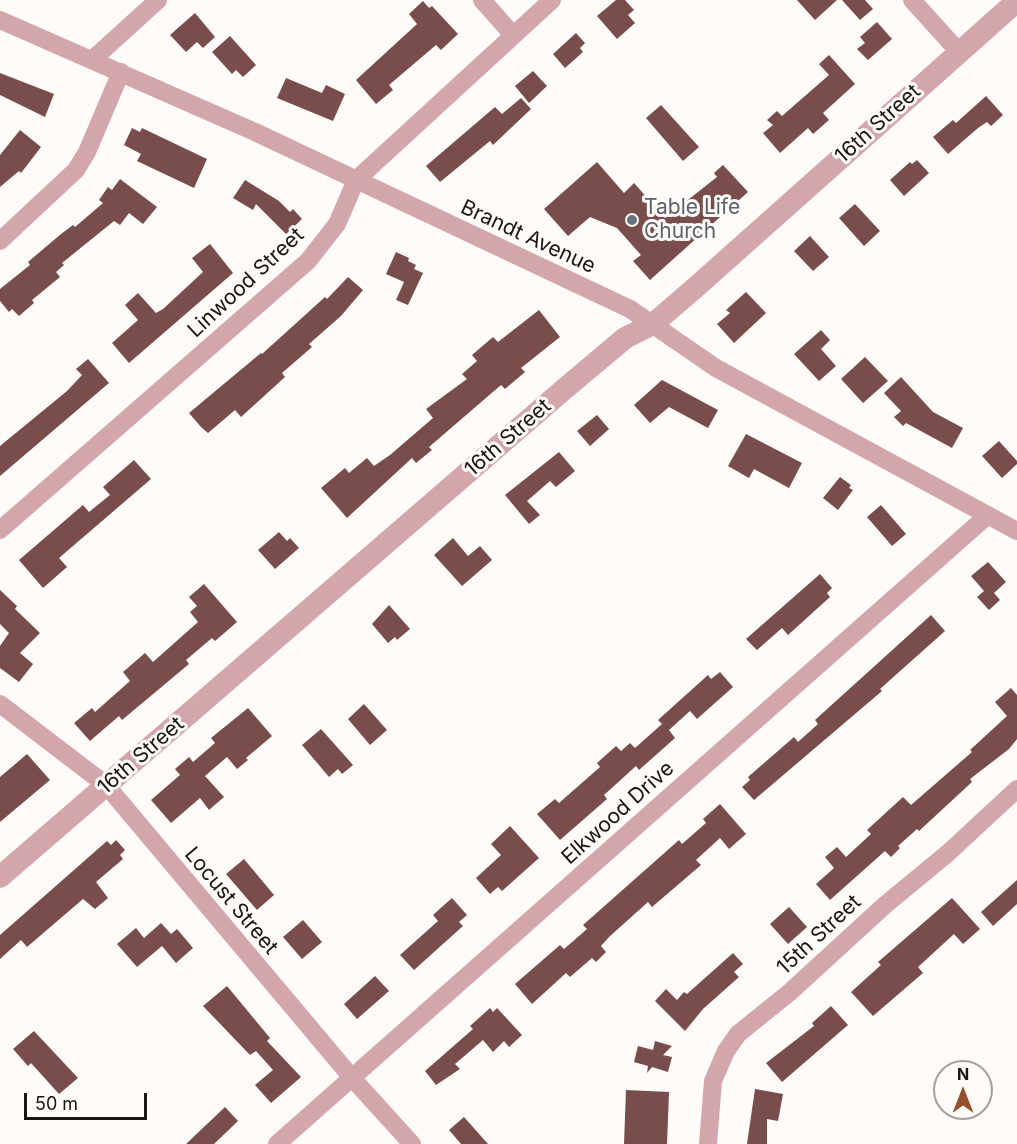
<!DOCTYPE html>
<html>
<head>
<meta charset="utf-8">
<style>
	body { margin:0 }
	#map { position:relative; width:1017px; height:1144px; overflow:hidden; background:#fefbf9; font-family:Inter,sans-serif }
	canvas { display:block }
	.north { position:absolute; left:933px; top:1060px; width:60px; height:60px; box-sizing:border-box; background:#fefbf9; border:2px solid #a39f9d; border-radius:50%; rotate:0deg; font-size:16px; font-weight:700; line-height:24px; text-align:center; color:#1b1512 }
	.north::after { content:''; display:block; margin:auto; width:21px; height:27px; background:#97502a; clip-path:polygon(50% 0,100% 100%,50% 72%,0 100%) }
	.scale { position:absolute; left:24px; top:1093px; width:123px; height:27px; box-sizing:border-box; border:3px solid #1b1512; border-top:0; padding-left:8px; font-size:18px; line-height:21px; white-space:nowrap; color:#1b1512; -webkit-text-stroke:4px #fefbf9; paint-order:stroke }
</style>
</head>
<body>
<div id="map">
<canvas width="1017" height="1144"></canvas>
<div class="north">N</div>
<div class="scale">50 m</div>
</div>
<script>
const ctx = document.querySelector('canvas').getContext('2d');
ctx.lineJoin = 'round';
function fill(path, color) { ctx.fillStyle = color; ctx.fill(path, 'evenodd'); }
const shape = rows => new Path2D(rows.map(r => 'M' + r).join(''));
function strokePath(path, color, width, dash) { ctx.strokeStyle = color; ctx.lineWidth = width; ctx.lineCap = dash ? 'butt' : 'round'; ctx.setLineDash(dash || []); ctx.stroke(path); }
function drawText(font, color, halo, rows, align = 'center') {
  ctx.font = font + ' Inter,sans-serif'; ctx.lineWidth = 6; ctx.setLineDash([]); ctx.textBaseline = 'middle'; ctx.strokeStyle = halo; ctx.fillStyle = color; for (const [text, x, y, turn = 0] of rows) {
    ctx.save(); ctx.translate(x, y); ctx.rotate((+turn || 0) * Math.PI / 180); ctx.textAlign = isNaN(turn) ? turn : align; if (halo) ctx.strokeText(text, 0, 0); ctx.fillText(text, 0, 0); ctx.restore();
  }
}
const building = shape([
	[616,0,625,0,634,10,628,15,635,23,617,39,597,16],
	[797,0,837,0,815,20],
	[842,0,865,0,873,9,860,20],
	[423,1,429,8,432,6,458,34,441,50,436,45,389,85,393,90,376,104,356,80,417,24,409,14],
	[195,13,215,37,203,48,197,42,186,52,170,35],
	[877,22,892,39,868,60,857,49,865,43,860,37],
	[576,33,585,43,580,48,583,52,565,68,553,54],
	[230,36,256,65,243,77,236,70,232,74,212,52],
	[829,55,855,84,823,113,829,120,813,134,808,128,780,153,763,133,773,125,767,120,777,111,782,116,829,75,819,64],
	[533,71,547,86,529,103,515,86],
	[0,73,54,94,45,117,0,95],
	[286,78,322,93,326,85,345,94,333,121,277,98],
	[986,96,1003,115,991,126,987,122,978,128,948,154,933,137,953,120,956,123],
	[521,98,531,109,493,145,490,141,440,182,426,166,495,107,502,114],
	[661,105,699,147,683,161,646,118],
	[132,128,140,132,142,128,207,159,194,188,137,161,141,154,124,145],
	[20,130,41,147,21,173,19,171,0,187,0,155],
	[917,160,929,173,904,196,890,180,910,162,912,164],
	[597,162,624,193,634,183,665,218,717,177,714,173,723,165,748,192,650,280,633,261,641,255,617,228,590,217,568,236,544,209],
	[120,179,157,207,143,224,129,213,120,225,114,221,62,263,64,265,56,272,60,277,32,300,34,303,19,316,12,309,9,312,0,301,0,289,30,265,28,262,61,234,73,225,75,227,103,203,99,200,108,187,112,190],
	[245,180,279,201,290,212,293,209,302,219,286,234,256,204,253,210,233,198],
	[855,204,880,231,864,246,839,218],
	[810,236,829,257,813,271,794,251],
	[210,244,233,273,129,363,112,343,138,320,125,305,138,293,156,313,163,309,203,272,192,258],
	[396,252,409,258,408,261,416,265,414,269,423,273,408,305,396,300,404,282,386,274],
	[348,277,363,290,341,316,309,344,312,347,282,373,285,377,241,417,235,410,208,433,201,427,189,413,261,353,262,354,325,297,327,299],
	[746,292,766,313,734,343,717,324,730,313,726,310],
	[539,310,560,337,521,368,525,372,505,389,501,385,429,447,432,450,416,463,412,458,347,518,321,488,345,468,349,473,367,458,374,466,390,455,433,418,426,409,467,379,462,374,477,361,472,355,493,337,498,342],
	[821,330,830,340,821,349,836,366,819,381,794,354],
	[865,357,888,381,863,403,841,379],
	[88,359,109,383,0,476,0,446,67,391,82,375,76,369],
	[901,377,933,412,963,428,952,448,906,423,903,426,894,417,901,411,884,393],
	[662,380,718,410,708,428,669,407,650,423,634,405],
	[597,415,609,429,590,446,577,431],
	[746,434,802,463,789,488,754,469,749,478,728,466],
	[999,441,1017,461,1017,464,1002,478,982,456],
	[559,452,575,471,556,487,550,481,527,501,540,515,529,524,505,495],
	[134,460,151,479,59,558,67,567,43,588,19,560,83,505,89,512,110,495,103,487],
	[840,477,851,485,849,488,853,490,838,510,823,498],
	[881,505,906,534,892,546,867,517],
	[279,532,287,541,290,538,299,548,275,569,258,550],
	[453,538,468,556,480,546,492,560,462,586,434,555],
	[988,562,1006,582,994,593,1000,600,989,610,977,597,984,591,971,576],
	[820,574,832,588,827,593,830,597,788,635,782,628,757,650,746,639],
	[204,584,237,622,215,641,212,638,186,660,189,664,122,720,119,716,90,741,74,723,92,708,95,712,130,681,123,672,145,653,153,662,198,622,190,612,197,606,189,597],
	[0,590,17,606,15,609,40,633,20,653,33,664,19,682,0,668,0,646,9,633,0,624],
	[389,605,410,629,397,640,395,637,388,643,372,624],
	[931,615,945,631,880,689,882,691,754,800,742,787,750,780,748,777,794,737,798,742,818,724,815,720],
	[720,672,733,687,697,719,690,711,669,730,675,738,639,770,636,766,604,795,607,799,560,840,537,814,555,799,559,803,600,767,597,763,616,746,621,751,630,743,635,748,662,724,658,720,708,675,711,679],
	[1011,688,1017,695,1017,739,1009,749,970,779,972,782,919,831,917,829,898,846,900,848,891,857,885,851,830,900,816,884,834,868,825,857,837,847,846,857,871,834,867,830,903,797,911,805,972,752,970,750,1007,716,995,702],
	[364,704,387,730,370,745,348,719],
	[248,708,272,736,246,758,248,760,237,769,227,757,205,776,224,797,209,810,200,798,171,823,151,800,180,775,175,769,189,757,193,762,215,743,211,738],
	[321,729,353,765,342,774,338,769,329,777,302,745],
	[27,754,50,780,0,822,0,777],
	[720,804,746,834,729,849,720,838,696,860,701,865,652,907,648,902,609,937,601,946,606,952,596,962,592,958,570,977,566,973,532,1004,515,984,560,945,564,949,587,929,583,925,679,840,682,844,706,823,703,819],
	[510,826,539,858,502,891,498,887,490,894,476,878,501,855,491,844],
	[116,840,125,850,120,855,123,859,96,882,108,898,95,909,83,899,27,947,21,940,0,959,0,935,107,841,111,845],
	[244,859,274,895,257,910,226,874],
	[1017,880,1017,904,993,926,981,912],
	[452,898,467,915,459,922,463,926,414,970,400,955,438,921,433,915],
	[952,898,980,929,963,944,954,934,918,967,923,973,873,1016,851,992,881,965,878,962],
	[789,907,807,927,788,944,770,924],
	[303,920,322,942,302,959,283,937],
	[161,923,171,934,177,929,193,948,176,963,162,946,137,967,117,944,136,928,144,938],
	[733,953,743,964,734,972,739,977,703,1009,685,1031,655,1001,666,989,677,1000,684,992,687,994],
	[375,976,389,991,357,1019,344,1004],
	[227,986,270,1038,267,1041,301,1077,271,1103,255,1085,273,1070,256,1051,250,1055,203,1006],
	[831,1006,848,1025,782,1082,766,1063,814,1026,812,1023],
	[490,1008,493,1012,497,1008,522,1035,509,1047,504,1041,493,1052,483,1040,455,1064,460,1069,436,1085,425,1071,473,1029,470,1026],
	[34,1031,78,1078,59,1094,31,1063,28,1066,13,1049],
	[655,1041,672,1046,663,1055,672,1057,668,1072,652,1067,647,1073,648,1066,634,1062,638,1046,653,1050],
	[755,1089,783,1094,778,1121,767,1119,767,1144,747,1144],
	[626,1090,669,1092,667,1144,624,1144],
	[225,1107,238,1121,214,1144,186,1144],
	[464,1117,488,1144,461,1144,449,1130]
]);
const minor = shape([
	[482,0,513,35],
	[912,0,959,52],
	[0,20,255,132,630,309,716,368,1017,531],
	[92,60,158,0],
	[0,241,76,170,87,152,121,72],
	[0,530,308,261,337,224,356,180,552,0],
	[0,704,106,785,353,1079,412,1144],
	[277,1144,988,515],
	[708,1144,713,1081,726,1051,738,1034,790,992,885,905,948,853,1017,789]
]);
const tertiary = shape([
	[0,877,562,391,625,338,653,324,696,287,1017,1]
]);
const markers = [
	[632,220,6,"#6b7280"]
];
const streetNames = [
	["16th Street",878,124,-42],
	["Brandt Avenue",528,237,25],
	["Linwood Street",246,283,-43],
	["16th Street",508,438,-41],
	["16th Street",141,756,-41],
	["Elkwood Drive",618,813,-42],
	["Locust Street",231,901,50],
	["15th Street",819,935,-43]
];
const worshipNames = [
	["Table Life",644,208],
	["Church",644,232]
];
fill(building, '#784d4b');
strokePath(minor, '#d3a6ab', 18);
strokePath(tertiary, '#d3a6ab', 22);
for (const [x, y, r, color] of markers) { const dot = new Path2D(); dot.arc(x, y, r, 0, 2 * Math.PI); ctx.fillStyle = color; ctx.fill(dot); strokePath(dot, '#fefbf9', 2); }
drawText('21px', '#1b1512', '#fefbf9', streetNames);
drawText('21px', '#5b616d', '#fefbf9', worshipNames, 'left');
</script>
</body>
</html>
